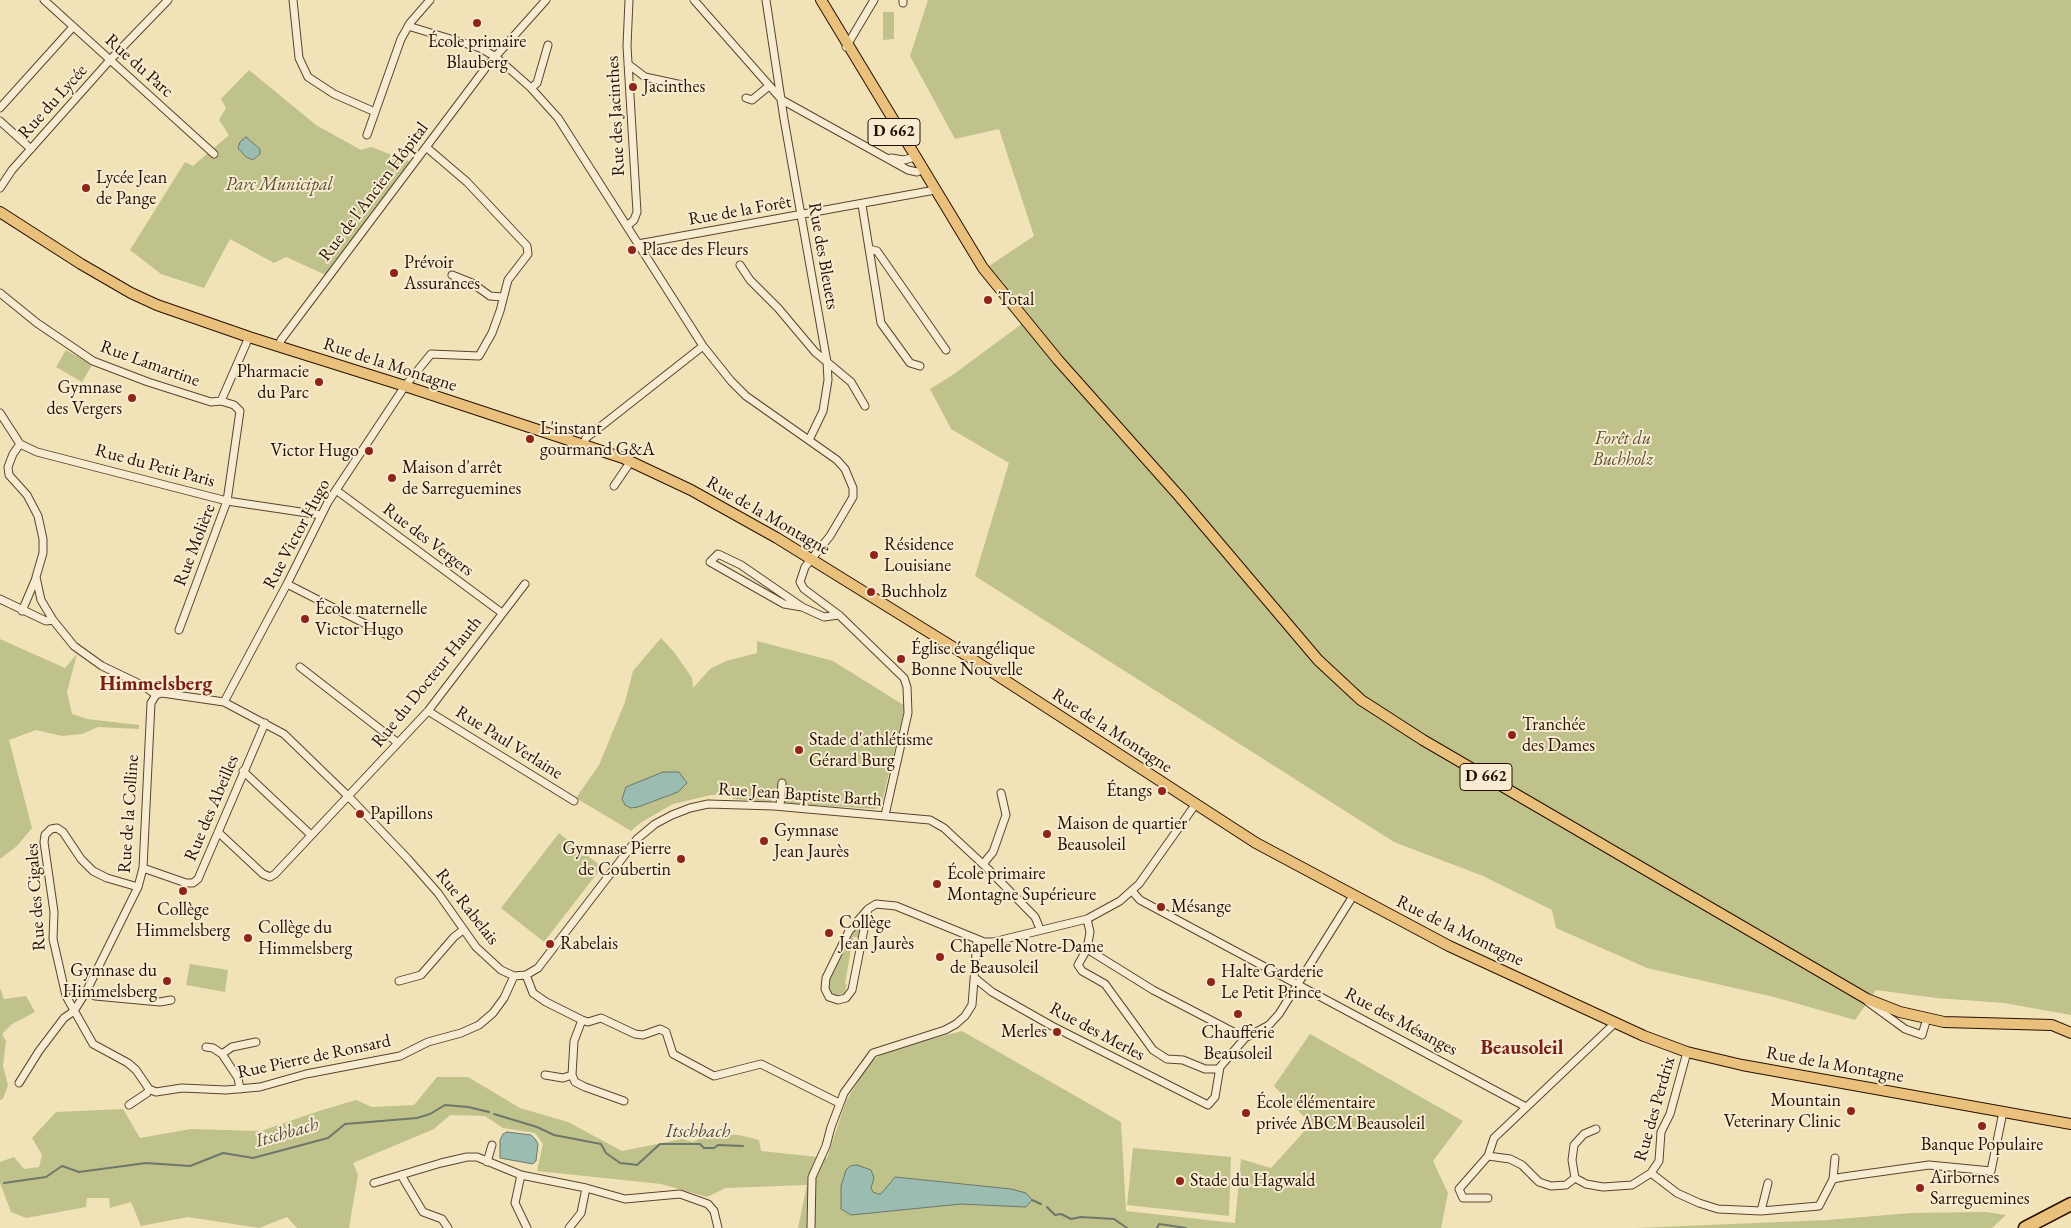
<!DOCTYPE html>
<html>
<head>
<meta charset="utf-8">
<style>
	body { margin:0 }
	canvas { display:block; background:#f2e2b8 }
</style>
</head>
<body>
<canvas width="2071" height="1228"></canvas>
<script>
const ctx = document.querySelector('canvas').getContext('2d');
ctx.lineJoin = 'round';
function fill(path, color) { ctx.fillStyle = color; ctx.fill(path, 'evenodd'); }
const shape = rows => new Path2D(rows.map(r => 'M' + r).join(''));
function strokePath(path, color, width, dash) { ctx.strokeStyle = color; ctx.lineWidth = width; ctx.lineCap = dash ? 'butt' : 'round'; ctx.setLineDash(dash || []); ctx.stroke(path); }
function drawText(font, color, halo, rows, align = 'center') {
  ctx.font = font + ' "EB Garamond",serif'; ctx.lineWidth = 4; ctx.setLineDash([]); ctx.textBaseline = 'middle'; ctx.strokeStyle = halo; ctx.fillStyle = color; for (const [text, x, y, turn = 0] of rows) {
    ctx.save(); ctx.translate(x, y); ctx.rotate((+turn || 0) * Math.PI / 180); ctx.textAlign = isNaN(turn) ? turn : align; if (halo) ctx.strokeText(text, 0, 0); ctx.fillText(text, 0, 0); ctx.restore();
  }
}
const green = shape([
	[928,0,2071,0,2071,1015,2004,1003,1936,998,1876,990,1855,1020,1774,997,1647,968,1556,928,1552,910,1483,876,1394,842,975,576,1009,463,951,429,930,389,954,374,1031,317,989,266,1034,236,999,129,955,139,910,56],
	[883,12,894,12,894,39,883,40],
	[249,70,316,125,361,150,371,147,411,162,326,275,286,257,274,263,230,239,204,288,161,274,130,250,185,162,193,166,229,135,219,120,226,108,221,99],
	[66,350,92,365,82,382,56,367],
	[661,638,674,652,692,678,693,688,710,669,726,661,757,653,757,641,833,661,905,706,881,806,875,809,785,803,785,799,772,799,771,802,733,799,733,796,711,795,673,804,640,823,631,831,576,798,599,765,625,702,633,671],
	[0,639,65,668,77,654,67,692,72,714,87,719,139,725,139,729,98,727,82,734,62,736,36,730,9,740,32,828,17,846,0,859],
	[559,833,602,867,544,942,501,908],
	[858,924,861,924,858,937,853,937,845,984,847,985,844,993,837,996,830,992,828,983],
	[190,964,228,970,225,992,186,985],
	[0,988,4,999,26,996,35,1012,12,1024,2,1034,6,1041,3,1066,8,1085,3,1099,0,1100],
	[962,1031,1121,1122,1126,1211,1235,1223,1241,1159,1271,1168,1311,1124,1274,1086,1310,1034,1463,1121,1433,1161,1448,1193,1441,1228,798,1228,807,1185,726,1188,707,1197,661,1184,537,1171,543,1144,535,1133,503,1128,485,1116,450,1115,434,1129,353,1163,358,1175,349,1228,297,1228,287,1217,259,1228,188,1217,141,1226,131,1202,110,1208,109,1198,87,1198,86,1207,26,1218,11,1212,0,1183,0,1162,14,1157,24,1169,39,1167,42,1155,32,1138,56,1112,123,1109,140,1138,191,1129,261,1131,319,1111,356,1100,372,1107,414,1105,437,1077,468,1077,520,1108,568,1122,622,1151,682,1139,693,1142,709,1134,739,1135,759,1140,761,1151,827,1158,846,1101,871,1061,891,1049],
	[1133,1148,1231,1157,1229,1216,1127,1205],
	[1986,1212,2006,1215,1992,1228,1637,1228,1827,1220,1911,1213]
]);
const water = shape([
	[246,137,260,149,260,154,253,160,246,157,238,148,240,142,246,137],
	[663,772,679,772,687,783,678,792,638,807,631,808,625,805,622,799,626,787,663,772],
	[507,1132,531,1135,535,1139,538,1144,536,1161,533,1164,500,1158,500,1140,503,1134,507,1132],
	[857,1165,871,1170,874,1178,871,1188,873,1192,878,1194,881,1194,895,1177,1011,1189,1026,1193,1032,1200,1026,1207,961,1204,851,1215,841,1209,841,1186,846,1170,850,1166,857,1165]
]);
const stream = shape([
	[494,1114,537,1127,554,1135,601,1144,606,1153,620,1163,630,1164,637,1165,660,1144,700,1144,704,1148,714,1148,718,1145,743,1146],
	[4,1183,46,1177,62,1166,79,1172,146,1163,190,1166,223,1153,253,1158,328,1138,345,1124,417,1118,430,1114,445,1105,468,1107,489,1112],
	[1032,1200,1041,1204],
	[1047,1207,1055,1215,1061,1214,1071,1219,1081,1217,1114,1219,1127,1228],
	[1157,1228,1159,1224,1186,1228]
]);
const street = shape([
	[44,0,214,154],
	[293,0,299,58,308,77,334,94,375,112],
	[694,0,782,100,908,170,917,172,922,169],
	[766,0,784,119,827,362,828,380,823,411,809,440],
	[903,0,903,3],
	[408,26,480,48,496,57,531,88,558,118,703,346,731,381,746,396,837,460,845,469,853,488,853,497,830,536,805,567,800,582,804,589,839,615,904,678,907,687,908,713,885,815],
	[846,47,874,0],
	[628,64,645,77,682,85],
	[531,88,537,83,548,45],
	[746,98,752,100,769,86],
	[0,108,73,27],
	[0,121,31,149],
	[367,135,401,39,410,23,430,0],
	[891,158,904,160,915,157],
	[0,188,12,170,110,60,168,0],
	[862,205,881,323,910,363,920,366],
	[627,226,634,220,637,212,627,46,629,0],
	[638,244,935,190],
	[869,249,877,251,946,350],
	[740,265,750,280,778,308,815,352,851,382,865,406],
	[452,275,472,283,490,296,502,297],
	[0,293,37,323,93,361,148,382,211,402,221,401],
	[279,347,281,340,487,66,546,0],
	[0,413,20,444,37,452,227,501,321,515],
	[20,444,13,454,8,467,9,475,27,495,38,516,43,539,43,553,36,577,41,600,53,620,74,646,102,666,144,686,156,695,162,693,224,702,284,734,349,797,408,859,438,893,476,947,501,970,514,976,526,975,538,968,637,839,655,824,672,815,690,808,708,804,774,806,930,820,944,828,988,869,1035,917,1040,929],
	[583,445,586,438,703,346],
	[614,486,631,461],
	[336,490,502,613],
	[287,584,387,635],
	[0,599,46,621,53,620],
	[802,607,741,565,718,554,710,562,784,604,802,607,824,617,839,615],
	[22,611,36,578],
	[179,630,227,501,240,411,234,405,221,401,249,337],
	[300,667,398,743],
	[224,702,287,584,328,502,405,386,431,354,479,356,492,333,500,311,508,280,528,254,527,246,467,182,426,147],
	[428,711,574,801],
	[243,771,311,835],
	[780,806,782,783],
	[218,832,263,874,270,877,275,874,428,711,525,584],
	[983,864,993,852,1006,815,1001,793],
	[143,868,186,883,193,883,198,879,265,723],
	[138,887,107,878,93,871,81,859,63,832,57,828,51,829,45,835,44,842,54,912,53,939,66,996,93,1044,128,1063,136,1070,149,1089,156,1092,182,1088,226,1090,260,1087,306,1074,400,1056,428,1042,461,1033,479,1025,493,1013,504,998,514,976],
	[1132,891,1140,900,1526,1107],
	[868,909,852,990,846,998,838,1000,829,997,825,989,826,978,849,931,868,909,876,904,896,906,984,942,993,942,1087,919,1120,901,1139,884,1195,805],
	[1087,919,1090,932,1087,949,1153,990,1245,1038],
	[1087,949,1078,965,1082,971,1105,984,1153,1050,1167,1059,1183,1060,1205,1069,1219,1069],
	[526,975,533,993,546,1002,582,1020,588,1022,601,1018,635,1034,643,1035,660,1029,666,1032,673,1054,714,1076,761,1064,839,1103],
	[976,979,992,992,1052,1026,1208,1105,1215,1097,1220,1067,1245,1038,1269,1025,1279,1014,1353,896],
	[399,981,421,975,454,937,463,930],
	[86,992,95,996,160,1002,171,1000],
	[1868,1002,1905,1029,1922,1035,1927,1018],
	[206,1047,213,1048,222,1054,238,1078,240,1089],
	[222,1054,232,1047,256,1042],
	[545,1075,563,1078,572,1075,574,1041,582,1020],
	[572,1075,575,1082,585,1087,624,1101],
	[19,1083,39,1051,64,1018,74,1011,86,992,138,887,143,868,151,703,156,695],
	[129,1105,147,1093,149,1089],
	[1488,1156,1510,1159,1522,1165,1539,1182,1551,1186,1566,1185,1575,1178,1586,1184,1603,1187,1632,1185,1651,1173,1659,1161,1661,1132,1670,1114,1687,1052],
	[487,1162,492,1145],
	[1651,1173,1677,1193,1699,1203,1718,1209,1761,1211,1819,1206,1833,1179,1843,1177,1929,1165,1991,1171,2003,1112],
	[401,1175,423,1212,442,1219,448,1228],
	[521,1175,515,1203,527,1228],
	[1575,1178,1572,1160,1574,1145,1584,1134,1596,1129],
	[1833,1179,1835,1158],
	[374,1183,441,1163,467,1157,477,1157,521,1175,586,1188,625,1199,680,1194,708,1204,714,1211,718,1228],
	[1488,1198,1463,1198,1459,1189,1488,1156,1494,1138,1616,1022],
	[1761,1211,1768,1183],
	[569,1228,581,1213,586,1188],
	[811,1228,812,1177,826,1146,831,1127,844,1093,873,1053,945,1030,956,1024,965,1016,972,1005,977,941]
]);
const primary = shape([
	[821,0,983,268,1058,360,1179,496,1318,660,1361,700,1423,740,1867,999,1900,1012,1944,1022,2052,1025,2071,1033],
	[0,212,81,264,131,293,157,305,249,337,405,386,623,458,691,490,777,538,969,657,1256,843,1449,946,1644,1036,1687,1052,1742,1065,2071,1124]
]);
const highway = shape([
	[2025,1228,2071,1204]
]);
const markers = [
	[477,23,5,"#8f2418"],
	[633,87,5,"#8f2418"],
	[86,188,5,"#8f2418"],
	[632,250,5,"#8f2418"],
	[394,273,5,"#8f2418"],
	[988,300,5,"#8f2418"],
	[319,382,5,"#8f2418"],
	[132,398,5,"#8f2418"],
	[530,439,5,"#8f2418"],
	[369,451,5,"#8f2418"],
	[392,478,5,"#8f2418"],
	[874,555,5,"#8f2418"],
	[871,592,5,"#8f2418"],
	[305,619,5,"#8f2418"],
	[901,659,5,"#8f2418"],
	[1512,735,5,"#8f2418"],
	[799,750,5,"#8f2418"],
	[1162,791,5,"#8f2418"],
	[360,814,5,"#8f2418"],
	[1047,834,5,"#8f2418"],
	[764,841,5,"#8f2418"],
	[681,859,5,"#8f2418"],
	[937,884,5,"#8f2418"],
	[183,891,5,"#8f2418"],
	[1161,907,5,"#8f2418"],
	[829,933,5,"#8f2418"],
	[248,938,5,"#8f2418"],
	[550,944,5,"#8f2418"],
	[940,957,5,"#8f2418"],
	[167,981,5,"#8f2418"],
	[1211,982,5,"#8f2418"],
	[1238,1014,5,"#8f2418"],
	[1057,1032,5,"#8f2418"],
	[1851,1111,5,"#8f2418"],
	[1246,1113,5,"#8f2418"],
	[1982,1126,5,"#8f2418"],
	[1180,1181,5,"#8f2418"],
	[1920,1188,5,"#8f2418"]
];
const shields = [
	[894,132,52],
	[1486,777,52]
];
const shieldNames = [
	["D 662",894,132],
	["D 662",1486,777]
];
const poiNames = [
	["École primaire",477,42,"center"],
	["Blauberg",477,63,"center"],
	["Jacinthes",643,87],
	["Lycée Jean",96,178],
	["de Pange",96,199],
	["Place des Fleurs",642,250],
	["Prévoir",404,263],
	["Assurances",404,284],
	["Total",998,300],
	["Pharmacie",309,372,"right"],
	["du Parc",309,393,"right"],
	["Gymnase",122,388,"right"],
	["des Vergers",122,409,"right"],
	["L'instant",540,429],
	["gourmand G&A",540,450],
	["Victor Hugo",359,451,"right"],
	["Maison d'arrêt",402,468],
	["de Sarreguemines",402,489],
	["Résidence",884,545],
	["Louisiane",884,566],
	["Buchholz",881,592],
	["École maternelle",315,609],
	["Victor Hugo",315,630],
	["Église évangélique",911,649],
	["Bonne Nouvelle",911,670],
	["Tranchée",1522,725],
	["des Dames",1522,746],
	["Stade d'athlétisme",809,740],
	["Gérard Burg",809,761],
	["Étangs",1152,791,"right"],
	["Papillons",370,814],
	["Maison de quartier",1057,824],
	["Beausoleil",1057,845],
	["Gymnase",774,831],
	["Jean Jaurès",774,852],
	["Gymnase Pierre",671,849,"right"],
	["de Coubertin",671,870,"right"],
	["École primaire",947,874],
	["Montagne Supérieure",947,895],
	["Mésange",1171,907],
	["Collège",183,910,"center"],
	["Himmelsberg",183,931,"center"],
	["Collège",839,923],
	["Jean Jaurès",839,944],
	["Collège du",258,928],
	["Himmelsberg",258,949],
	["Rabelais",560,944],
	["Chapelle Notre-Dame",950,947],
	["de Beausoleil",950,968],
	["Gymnase du",157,971,"right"],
	["Himmelsberg",157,992,"right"],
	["Halte Garderie",1221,972],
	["Le Petit Prince",1221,993],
	["Merles",1047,1032,"right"],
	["Chaufferie",1238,1033,"center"],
	["Beausoleil",1238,1054,"center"],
	["Mountain",1841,1101,"right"],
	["Veterinary Clinic",1841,1122,"right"],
	["École élémentaire",1256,1103],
	["privée ABCM Beausoleil",1256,1124],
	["Banque Populaire",1982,1145,"center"],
	["Airbornes",1930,1178],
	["Sarreguemines",1930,1199],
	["Stade du Hagwald",1190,1181]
];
const streetNames = [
	["Rue du Parc",139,66,42],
	["Rue du Lycée",53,102,-48],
	["Rue des Jacinthes",616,116,-93],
	["Rue de l'Ancien Hôpital",374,192,-53],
	["Rue de la Forêt",740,211,-10],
	["Rue des Bleuets",823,256,80],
	["Rue Lamartine",150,364,20],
	["Rue de la Montagne",390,365,18],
	["Rue du Petit Paris",155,466,15],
	["Rue de la Montagne",768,516,30],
	["Rue Victor Hugo",297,534,-62],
	["Rue des Vergers",428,540,37],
	["Rue Molière",195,545,-69],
	["Rue du Docteur Hauth",427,682,-51],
	["Rue de la Montagne",1112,731,33],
	["Rue Paul Verlaine",509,743,32],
	["Rue Jean Baptiste Barth",800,795,4],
	["Rue des Abeilles",212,808,-67],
	["Rue de la Colline",129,814,-86],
	["Rue des Cigales",36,897,-94],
	["Rue Rabelais",467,907,52],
	["Rue de la Montagne",1460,931,26],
	["Rue des Mésanges",1401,1022,28],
	["Rue des Merles",1097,1032,28],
	["Rue Pierre de Ronsard",314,1057,-12],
	["Rue de la Montagne",1835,1065,10],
	["Rue des Perdrix",1655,1109,-74]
];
const parkNames = [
	["Parc Municipal",279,185],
	["Forêt du",1623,439],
	["Buchholz",1623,460]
];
const waterNames = [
	["Itschbach",698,1132],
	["Itschbach",287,1133,-16]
];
const quarterNames = [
	["Himmelsberg",156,685],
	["Beausoleil",1522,1049]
];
fill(green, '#bfc28b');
fill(water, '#9bbdb1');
strokePath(water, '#6d776a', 1);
strokePath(stream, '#6d776a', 2);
strokePath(street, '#5a442e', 9);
strokePath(primary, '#270f00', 12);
strokePath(highway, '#270f00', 15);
strokePath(street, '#f7ecd1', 7);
strokePath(primary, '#e9c17c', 10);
strokePath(highway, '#e9c17c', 12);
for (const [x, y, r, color] of markers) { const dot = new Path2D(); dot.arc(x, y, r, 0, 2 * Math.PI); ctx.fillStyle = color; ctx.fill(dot); strokePath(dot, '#f7ecd1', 2); }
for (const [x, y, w] of shields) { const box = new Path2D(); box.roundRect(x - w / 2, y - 13.5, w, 27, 4); ctx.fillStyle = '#f7ecd1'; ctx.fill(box); strokePath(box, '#270f00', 1); }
drawText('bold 16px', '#270f00', null, shieldNames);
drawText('18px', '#270f00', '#f7ecd1', poiNames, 'left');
drawText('18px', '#270f00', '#f7ecd1', streetNames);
drawText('italic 18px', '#5c4e31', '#f7ecd1', parkNames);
drawText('italic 19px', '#504c3e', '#f7ecd1', waterNames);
drawText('bold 20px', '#7a1f14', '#f7ecd1', quarterNames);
</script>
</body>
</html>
